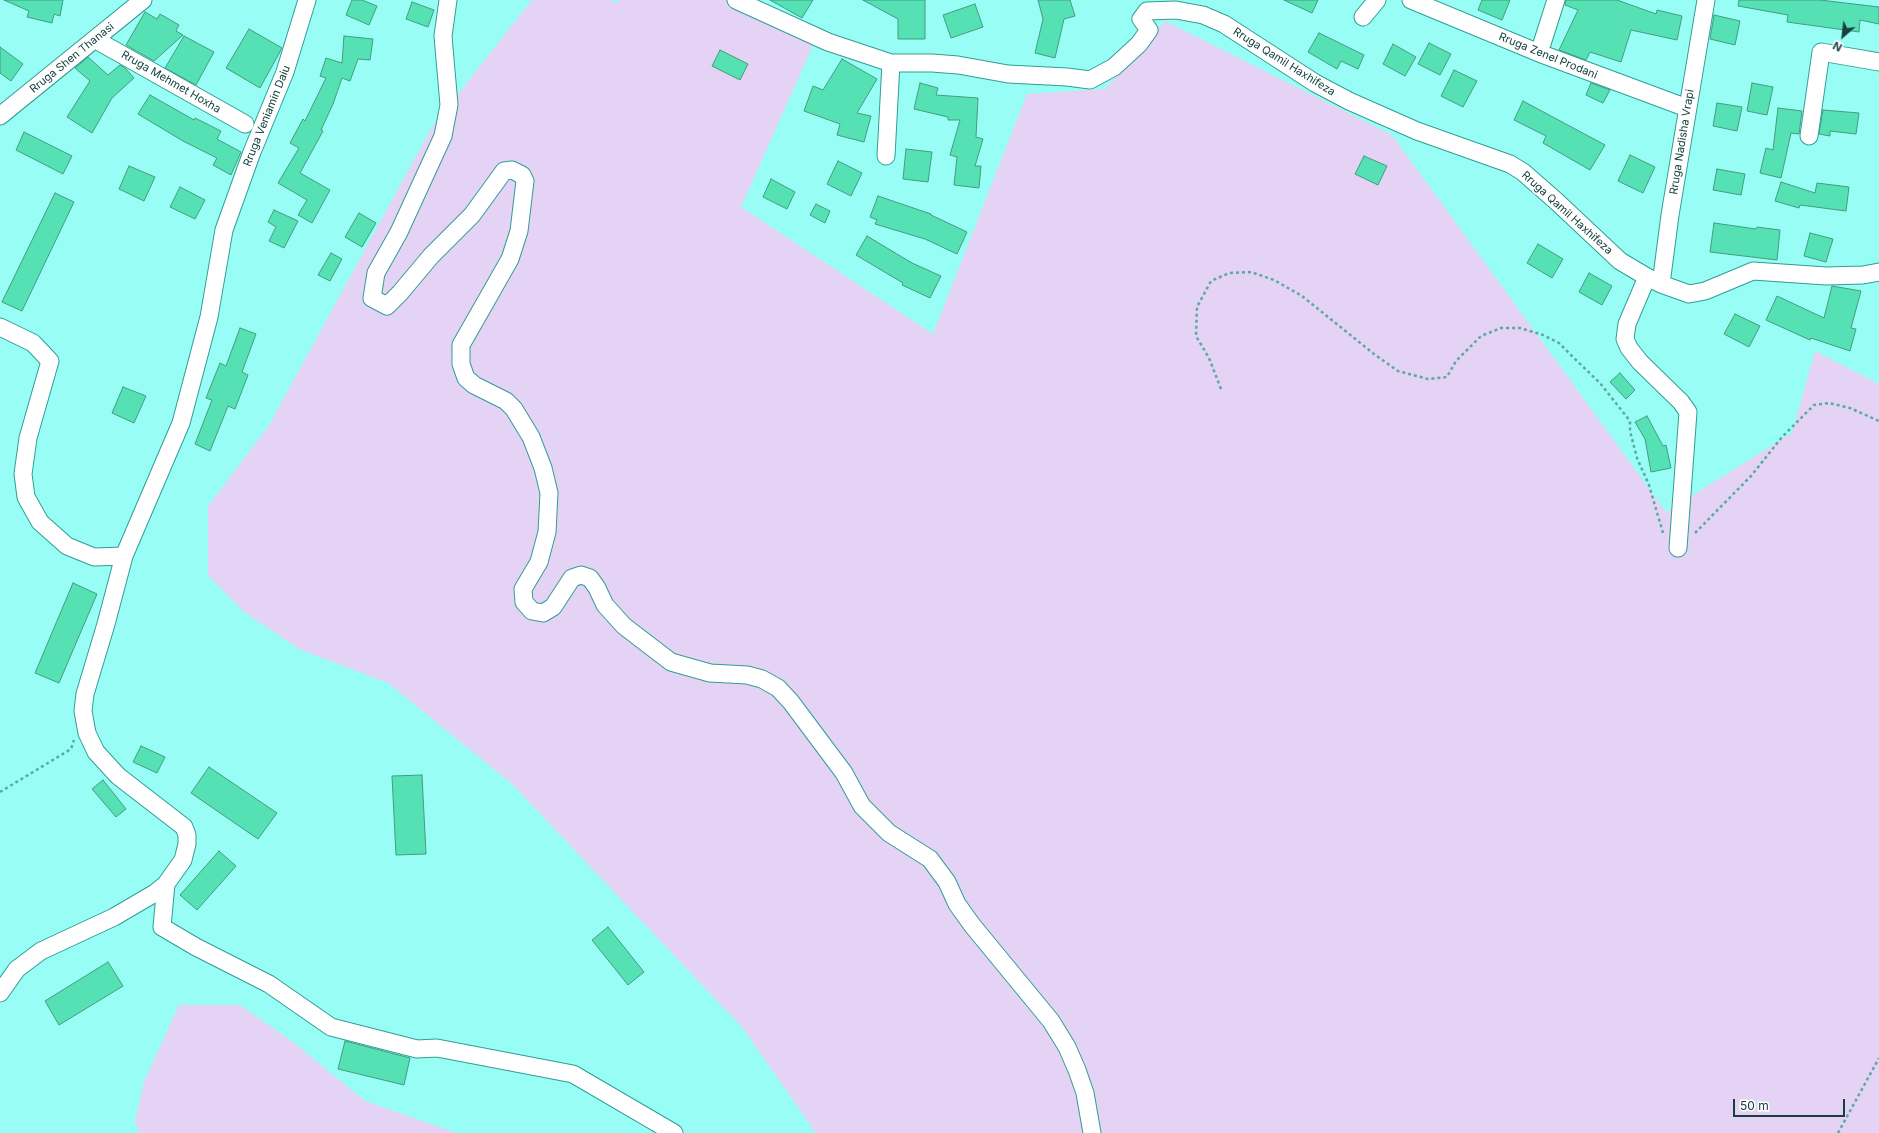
<!DOCTYPE html>
<html>
<head>
<meta charset="utf-8">
<style>
	body { margin:0 }
	#map { position:relative; width:1879px; height:1133px; overflow:hidden; background:#98fef5; font-family:Inter,sans-serif }
	canvas { display:block }
	.north { position:absolute; left:1823px; top:16px; width:40px; height:40px; -webkit-text-stroke:3px #fff; paint-order:stroke; rotate:208deg; font-size:11px; font-weight:700; line-height:16px; text-align:center; color:#15413e }
	.north::after { content:''; display:block; margin:auto; width:14px; height:18px; background:#15413e; clip-path:polygon(50% 0,100% 100%,50% 72%,0 100%) }
	.scale { position:absolute; left:1733px; top:1099px; width:112px; height:18px; box-sizing:border-box; border:2px solid #15413e; border-top:0; padding-left:5px; font-size:12px; line-height:14px; white-space:nowrap; color:#15413e; -webkit-text-stroke:3px #fff; paint-order:stroke }
</style>
</head>
<body>
<div id="map">
<canvas width="1879" height="1133"></canvas>
<div class="north">N</div>
<div class="scale">50 m</div>
</div>
<script>
const ctx = document.querySelector('canvas').getContext('2d');
ctx.lineJoin = 'round';
function fill(path, color) { ctx.fillStyle = color; ctx.fill(path, 'evenodd'); }
const shape = rows => new Path2D(rows.map(r => 'M' + r).join(''));
function strokePath(path, color, width, dash) { ctx.strokeStyle = color; ctx.lineWidth = width; ctx.lineCap = dash ? 'butt' : 'round'; ctx.setLineDash(dash || []); ctx.stroke(path); }
function drawText(font, color, halo, rows, align = 'center') {
  ctx.font = font + ' Inter,sans-serif'; ctx.lineWidth = 4; ctx.setLineDash([]); ctx.textBaseline = 'middle'; ctx.strokeStyle = halo; ctx.fillStyle = color; for (const [text, x, y, turn = 0] of rows) {
    ctx.save(); ctx.translate(x, y); ctx.rotate((+turn || 0) * Math.PI / 180); ctx.textAlign = isNaN(turn) ? turn : align; if (halo) ctx.strokeText(text, 0, 0); ctx.fillText(text, 0, 0); ctx.restore();
  }
}
const green = shape([
	[532,0,610,0,616,3,619,0,726,0,813,45,741,207,933,334,1027,94,1105,89,1165,21,1392,135,1666,512,1792,433,1815,351,1879,384,1879,1133,816,1133,742,1027,511,783,388,683,299,649,244,612,208,575,208,506,268,427,432,127],
	[179,1005,240,1005,293,1042,365,1101,457,1133,139,1133,135,1121,144,1082]
]);
const building = shape([
	[4,0,63,0,60,16,54,14,52,23,27,17,29,11,4,0],
	[352,0,362,0,377,6,369,25,346,15,352,0],
	[770,0,813,0,802,18,770,0],
	[863,0,925,0,925,39,898,39,898,19,863,0],
	[1038,0,1070,0,1075,16,1064,19,1055,58,1035,53,1043,19,1038,0],
	[1284,0,1318,0,1312,13,1284,0],
	[1482,0,1510,0,1502,20,1478,10,1482,0],
	[1566,0,1617,0,1656,14,1657,10,1682,16,1677,40,1631,30,1621,62,1590,52,1586,60,1559,50,1578,10,1565,5,1566,0],
	[1739,0,1820,0,1879,7,1879,24,1860,20,1859,32,1787,22,1788,15,1738,6,1739,0],
	[412,2,434,10,428,27,406,19,412,2],
	[975,4,983,27,951,38,943,15,975,4],
	[145,12,157,19,160,14,179,25,176,31,183,35,154,61,126,45,145,12],
	[1714,15,1740,21,1735,45,1710,39,1714,15],
	[249,29,282,48,260,88,226,68,249,29],
	[1319,33,1364,55,1358,69,1341,61,1337,69,1308,52,1319,33],
	[184,36,214,52,196,85,165,68,184,36],
	[344,36,373,39,370,60,358,59,350,81,342,78,333,104,321,130,323,131,300,173,330,190,312,223,298,215,307,200,278,183,299,148,290,143,303,119,305,121,326,78,320,76,326,58,342,63,344,36],
	[1429,43,1451,54,1440,75,1418,64,1429,43],
	[1393,44,1416,57,1405,76,1383,64,1393,44],
	[0,47,23,64,11,81,0,73,0,47],
	[720,50,748,64,740,80,712,66,720,50],
	[88,57,108,75,120,65,125,68,134,78,112,98,92,133,67,117,90,81,75,68,88,57],
	[842,59,877,79,857,113,871,116,864,142,837,135,840,124,804,111,813,86,823,90,842,59],
	[1454,70,1477,81,1463,107,1441,96,1454,70],
	[920,83,938,88,936,95,978,98,976,137,983,139,975,166,981,166,979,188,954,185,957,157,950,155,960,120,948,120,948,117,914,109,920,83],
	[1591,83,1610,90,1603,103,1586,95,1591,83],
	[1752,83,1773,87,1767,115,1747,111,1752,83],
	[150,95,194,120,195,118,221,131,217,139,241,152,231,175,213,165,217,158,183,141,138,114,150,95],
	[1523,101,1605,145,1590,170,1543,143,1546,136,1514,120,1523,101],
	[1717,103,1742,107,1737,131,1713,126,1717,103],
	[1778,108,1802,111,1799,134,1791,133,1781,178,1760,173,1766,148,1773,150,1778,108],
	[1823,110,1859,113,1856,134,1830,131,1830,136,1819,134,1823,110],
	[24,132,72,156,63,174,16,150,24,132],
	[906,149,932,152,928,182,903,179,906,149],
	[1630,155,1655,167,1643,193,1618,181,1630,155],
	[1364,156,1387,166,1378,185,1355,174,1364,156],
	[838,161,862,173,851,196,827,184,838,161],
	[129,166,155,177,144,201,119,189,129,166],
	[1717,169,1745,174,1741,195,1713,190,1717,169],
	[771,179,795,192,787,209,763,197,771,179],
	[1781,182,1815,193,1817,183,1849,187,1846,211,1800,205,1799,208,1775,201,1781,182],
	[180,187,205,200,195,219,170,207,180,187],
	[55,193,74,202,22,311,2,302,55,193],
	[878,196,931,214,931,215,967,232,957,254,925,239,875,224,877,220,870,217,878,196],
	[816,204,830,211,825,223,810,215,816,204],
	[274,210,298,221,284,248,269,241,276,227,268,222,274,210],
	[359,213,376,223,362,247,345,237,359,213],
	[1714,223,1756,229,1757,227,1780,230,1777,260,1710,252,1714,223],
	[1810,233,1833,239,1826,262,1804,256,1810,233],
	[867,236,912,263,941,276,930,298,902,285,903,283,856,255,867,236],
	[1538,244,1563,259,1552,278,1527,263,1538,244],
	[331,253,342,259,330,281,318,275,331,253],
	[1589,273,1612,286,1602,305,1579,292,1589,273],
	[1832,286,1861,291,1851,328,1856,329,1850,351,1811,338,1810,340,1766,320,1777,296,1824,318,1832,286],
	[1735,314,1760,326,1749,347,1724,334,1735,314],
	[240,328,256,334,242,372,248,375,235,409,228,406,210,451,195,444,212,400,206,398,220,363,226,366,240,328],
	[1620,373,1635,390,1626,399,1610,382,1620,373],
	[123,387,146,396,134,423,112,413,123,387],
	[1647,416,1663,446,1666,445,1671,468,1651,472,1645,439,1635,422,1647,416],
	[73,583,97,594,59,683,35,673,73,583],
	[141,746,165,757,157,773,133,762,141,746],
	[209,767,277,813,258,839,191,793,209,767],
	[422,775,426,854,396,855,392,776,422,775],
	[103,780,126,809,116,817,92,789,103,780],
	[219,851,236,866,197,910,180,895,219,851],
	[608,927,644,972,628,985,592,940,608,927],
	[108,962,123,986,59,1025,45,1001,108,962],
	[345,1041,410,1058,404,1085,338,1069,345,1041]
]);
const path = shape([
	[1221,389,1209,358,1196,336,1197,307,1211,281,1229,273,1251,272,1274,280,1302,296,1374,354,1398,371,1428,379,1447,377,1456,361,1481,336,1501,328,1520,328,1543,335,1559,343,1576,360,1600,383,1630,421,1630,431,1637,458,1649,485,1663,533],
	[1695,533,1751,476,1782,437,1814,405,1829,403,1850,408,1879,421],
	[0,792,71,749,74,740],
	[1838,1133,1879,1058]
]);
const minor = shape([
	[448,0,443,36,449,105,443,136,399,232,376,273,372,298,387,306,400,293,431,256,472,215,504,171,512,170,522,175,525,181,519,231,510,259,461,345,461,364,466,378,474,385,506,401,514,409,531,437,543,468,549,493,547,532,539,562,523,589,524,602,532,611,543,613,553,607,572,578,581,575,590,578,597,588,605,605,624,626,671,662,710,673,747,675,762,679,778,688,791,702,844,773,862,806,889,833,930,859,947,882,957,904,972,925,1051,1021,1067,1047,1077,1070,1085,1093,1092,1133],
	[736,0,828,42,891,63,932,63,958,65,1008,74,1067,77,1090,80,1114,67,1139,44,1149,30,1141,19,1147,11,1176,10,1203,15,1224,24,1315,83,1349,101,1417,131,1510,164,1523,172,1555,200,1620,261,1647,277,1661,284,1689,294,1705,291,1753,271,1826,276,1863,275,1879,272],
	[1411,0,1539,53,1687,108],
	[1363,17,1377,0],
	[96,40,245,124],
	[1539,53,1556,0],
	[0,116,143,0],
	[1809,136,1821,52,1879,62],
	[886,156,891,63],
	[1647,277,1627,324,1625,339,1629,348,1640,362,1681,402,1688,412,1678,548],
	[1661,284,1670,215,1706,0],
	[0,327,33,343,50,361,28,438,23,474,26,497,40,522,67,546,94,557,124,556],
	[166,884,162,927,196,947,269,984,331,1027,417,1049,437,1048,573,1074,674,1133],
	[0,993,17,969,41,951,114,917,155,893,166,884,183,860,187,844,187,835,184,827,118,776,96,752,87,733,83,711,85,694,106,624,124,556,181,423,209,317,224,230,252,152,285,72,307,0]
]);
const streetNames = [
	["Rruga Zenel Prodani",1548,56,22],
	["Rruga Shen Thanasi",72,58,-39],
	["Rruga Qamil Haxhifeza",1284,62,32],
	["Rruga Mehmet Hoxha",171,82,30],
	["Rruga Veniamin Daiu",267,116,-68],
	["Rruga Nadisha Vrapi",1682,142,-81],
	["Rruga Qamil Haxhifeza",1567,213,42]
];
fill(green, '#e4d3f4');
fill(building, '#56e1b5');
strokePath(building, '#439c7f', 1);
strokePath(minor, '#309d96', 19);
strokePath(path, '#5da8a2', 2.5, [3, 3]);
strokePath(minor, '#fff', 17);
drawText('11px', '#15413e', '#fff', streetNames);
</script>
</body>
</html>
